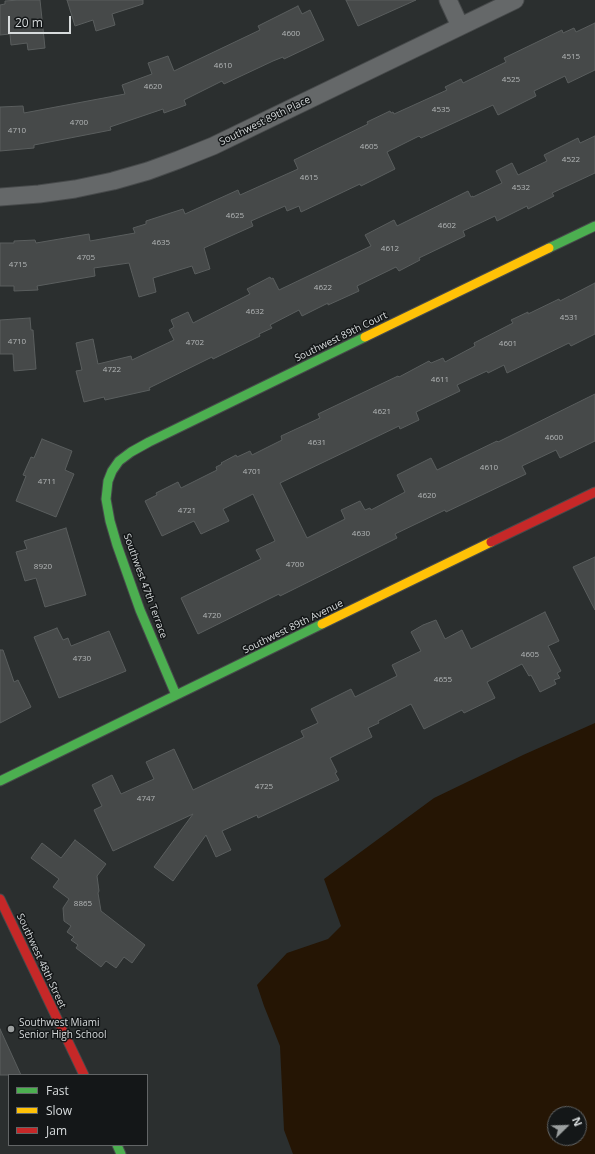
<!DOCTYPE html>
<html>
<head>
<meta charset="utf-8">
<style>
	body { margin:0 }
	#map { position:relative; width:595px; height:1154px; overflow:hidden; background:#2b2f2f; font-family:"Open Sans",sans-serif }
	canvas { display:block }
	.legend { position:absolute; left:8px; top:1074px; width:140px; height:72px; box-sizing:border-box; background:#141718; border:1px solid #626566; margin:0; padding:5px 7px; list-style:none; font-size:12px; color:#d7dbdc }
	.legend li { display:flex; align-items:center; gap:8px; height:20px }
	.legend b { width:20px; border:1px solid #626566 }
	.north { position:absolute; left:547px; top:1106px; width:40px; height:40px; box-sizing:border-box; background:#141718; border:1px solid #626566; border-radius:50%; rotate:67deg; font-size:11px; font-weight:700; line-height:16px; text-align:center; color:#d7dbdc }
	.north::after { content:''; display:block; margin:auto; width:14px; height:18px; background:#9b9f9f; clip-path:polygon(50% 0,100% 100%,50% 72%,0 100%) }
	.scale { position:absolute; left:8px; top:16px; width:63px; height:18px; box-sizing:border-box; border:2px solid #d7dbdc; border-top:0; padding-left:5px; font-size:12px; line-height:14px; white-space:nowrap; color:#d7dbdc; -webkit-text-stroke:3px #141718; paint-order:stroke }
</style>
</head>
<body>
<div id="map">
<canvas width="595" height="1154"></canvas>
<ul class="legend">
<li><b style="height:5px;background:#4caf50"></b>Fast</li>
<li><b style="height:5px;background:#ffc107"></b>Slow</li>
<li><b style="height:5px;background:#c62828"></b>Jam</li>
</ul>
<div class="north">N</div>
<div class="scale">20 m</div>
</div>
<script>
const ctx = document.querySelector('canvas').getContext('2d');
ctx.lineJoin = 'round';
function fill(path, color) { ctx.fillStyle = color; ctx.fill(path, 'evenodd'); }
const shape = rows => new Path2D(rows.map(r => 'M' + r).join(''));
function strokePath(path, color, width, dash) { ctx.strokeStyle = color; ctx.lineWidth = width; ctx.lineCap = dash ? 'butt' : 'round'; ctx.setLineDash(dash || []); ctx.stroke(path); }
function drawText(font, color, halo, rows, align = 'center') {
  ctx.font = font + ' "Open Sans",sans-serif'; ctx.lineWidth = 3; ctx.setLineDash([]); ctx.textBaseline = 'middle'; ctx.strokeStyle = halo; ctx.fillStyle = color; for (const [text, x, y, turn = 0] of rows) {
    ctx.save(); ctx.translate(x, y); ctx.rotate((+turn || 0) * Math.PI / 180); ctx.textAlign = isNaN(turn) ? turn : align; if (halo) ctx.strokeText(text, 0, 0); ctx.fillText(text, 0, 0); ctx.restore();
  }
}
const water = shape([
	[595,723,595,1154,293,1154,284,1130,280,1046,264,1006,257,985,287,953,328,939,341,926,324,879,434,798,523,755],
	[555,1114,579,1114,579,1138,555,1138]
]);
const building = shape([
	[19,0,40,0,45,48,28,50,27,43,11,45,10,34,0,35,0,5,5,4,5,1,19,0],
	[67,0,143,0,143,4,112,14,115,25,96,31,93,20,75,26,67,0],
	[346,0,416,0,358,26,346,0],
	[298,6,302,14,310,10,324,40,284,59,283,57,273,61,224,84,222,81,184,100,186,105,164,113,163,109,110,127,111,130,34,145,34,148,0,151,0,107,23,106,24,113,125,94,122,85,152,74,148,63,168,56,174,71,260,30,258,26,298,6],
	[595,23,595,70,568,83,565,76,534,91,536,96,498,115,493,105,421,138,419,136,387,152,395,169,361,186,360,184,301,212,299,206,287,211,285,206,251,221,253,226,204,248,210,269,195,274,192,266,153,278,156,292,139,297,129,263,94,268,95,276,37,286,38,290,14,291,14,286,0,286,0,243,14,243,14,241,35,240,36,243,89,234,90,241,135,233,133,228,146,224,146,221,183,209,185,214,238,190,240,195,298,169,294,160,368,124,367,122,390,111,391,113,393,112,394,114,447,90,445,87,461,79,463,83,506,62,504,58,562,30,563,33,574,28,576,32,595,23],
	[595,136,595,173,552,193,554,196,528,209,527,206,497,221,495,216,463,231,465,236,419,258,420,260,399,271,396,267,357,286,359,291,328,305,328,303,302,316,299,310,270,325,272,328,259,334,260,336,213,359,212,357,149,388,150,390,105,400,104,397,84,402,76,371,82,370,76,343,93,339,98,364,131,356,132,360,174,340,169,330,174,327,171,320,188,312,193,323,250,294,247,289,270,277,271,279,273,278,279,290,371,246,365,235,394,220,397,226,468,191,471,197,473,196,473,197,502,183,496,171,512,163,518,175,547,161,544,155,578,138,580,143,595,136],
	[595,283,595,334,571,346,569,343,507,373,504,365,488,373,487,371,457,385,460,391,416,412,419,420,400,429,399,426,280,483,307,538,345,519,341,510,360,501,365,510,370,508,371,510,405,492,397,475,431,458,437,470,497,441,498,442,595,394,595,441,560,458,556,450,522,466,526,474,446,512,445,510,395,534,397,538,280,596,279,594,198,634,181,598,261,559,256,550,275,541,253,494,223,509,229,521,201,534,194,521,162,536,145,501,157,495,156,493,178,482,181,488,217,470,216,467,222,464,221,463,236,455,237,457,250,451,252,455,282,440,281,436,320,418,318,414,398,376,399,377,429,361,431,363,443,358,445,362,475,346,474,343,513,323,511,320,528,312,528,314,559,299,560,301,595,283],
	[30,318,31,330,33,330,36,369,14,371,13,354,0,354,0,320,30,318],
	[42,439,72,451,65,470,74,474,56,517,16,501,26,476,23,475,31,457,34,458,42,439],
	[66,528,86,595,45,607,36,578,25,581,16,552,27,549,24,541,66,528],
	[595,557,595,610,573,567,595,557],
	[545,612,559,641,548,646,561,671,557,673,560,678,554,680,556,684,540,692,531,675,529,676,522,664,487,682,495,698,464,713,462,710,424,729,411,704,378,721,379,723,368,728,372,737,330,758,337,772,335,773,339,780,258,818,257,815,222,831,231,850,216,857,206,835,173,881,154,867,193,814,113,851,94,810,102,806,92,785,112,775,121,794,154,779,146,762,174,749,193,790,304,737,301,731,318,723,311,709,351,689,355,697,397,676,392,665,421,651,411,632,423,625,436,620,445,639,462,630,471,649,545,612],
	[57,628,63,640,68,638,71,646,109,631,126,671,59,698,34,637,57,628],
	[0,650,3,650,14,682,18,680,31,707,0,723,0,650],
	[75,840,106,864,97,876,99,891,98,893,101,911,145,945,132,963,124,957,116,968,106,961,101,967,76,948,78,945,71,940,74,937,67,932,71,926,64,921,63,908,69,899,53,887,59,879,31,858,42,843,61,858,75,840],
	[0,1029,21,1075,0,1075,0,1029]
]);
const street = shape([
	[448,0,460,26],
	[0,197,39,194,75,189,113,181,148,171,178,160,213,146,515,0]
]);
const fast = shape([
	[549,248,595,226],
	[176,695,140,610,117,545,110,521,106,499,108,481,112,471,119,461,131,452,149,442,365,337],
	[0,781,322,624],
	[117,1145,121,1154]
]);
const slow = shape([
	[365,337,549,248],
	[322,624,491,542]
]);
const jam = shape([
	[491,542,595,492],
	[0,899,84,1075]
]);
const markers = [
	[11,1029,4,"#9b9f9f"]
];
const numberNames = [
	["4600",291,34],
	["4515",571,57],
	["4610",223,66],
	["4525",511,80],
	["4620",153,87],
	["4535",441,110],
	["4700",79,123],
	["4710",17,131],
	["4605",369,147],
	["4522",571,160],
	["4615",309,178],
	["4532",521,188],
	["4625",235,216],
	["4602",447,226],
	["4635",161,243],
	["4612",390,249],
	["4705",86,258],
	["4715",18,265],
	["4622",323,288],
	["4632",255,312],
	["4531",569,318],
	["4710",17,342],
	["4702",195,343],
	["4601",508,344],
	["4722",112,370],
	["4611",440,380],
	["4621",382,412],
	["4600",554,438],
	["4631",317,443],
	["4610",489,468],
	["4701",252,472],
	["4711",47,482],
	["4620",427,496],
	["4721",187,511],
	["4630",361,534],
	["4700",295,565],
	["8920",43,567],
	["4720",212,616],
	["4605",530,655],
	["4730",82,659],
	["4655",443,680],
	["4725",264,787],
	["4747",146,799],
	["8865",83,904]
];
const streetNames = [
	["Southwest 89th Place",265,121,-26],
	["Southwest 89th Court",341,337,-26],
	["Southwest 47th Terrace",145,586,70],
	["Southwest 89th Avenue",293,627,-26],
	["Southwest 48th Street",41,961,65]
];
const poiNames = [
	["Southwest Miami",19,1023],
	["Senior High School",19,1035]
];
fill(water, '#251504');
fill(building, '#464949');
strokePath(building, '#5a5e5e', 1);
strokePath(street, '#474a4b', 19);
strokePath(fast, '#474a4b', 11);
strokePath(slow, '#474a4b', 11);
strokePath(jam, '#474a4b', 11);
strokePath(street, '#656869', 17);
strokePath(fast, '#4caf50', 9);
strokePath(slow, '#ffc107', 9);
strokePath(jam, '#c62828', 9);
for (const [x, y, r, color] of markers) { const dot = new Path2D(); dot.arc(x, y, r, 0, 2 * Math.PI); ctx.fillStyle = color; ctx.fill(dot); strokePath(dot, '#141718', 1.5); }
drawText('8px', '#b3b6b7', null, numberNames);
drawText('10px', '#d7dbdc', '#141718', streetNames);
drawText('10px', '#d7dbdc', '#141718', poiNames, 'left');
</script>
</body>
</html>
